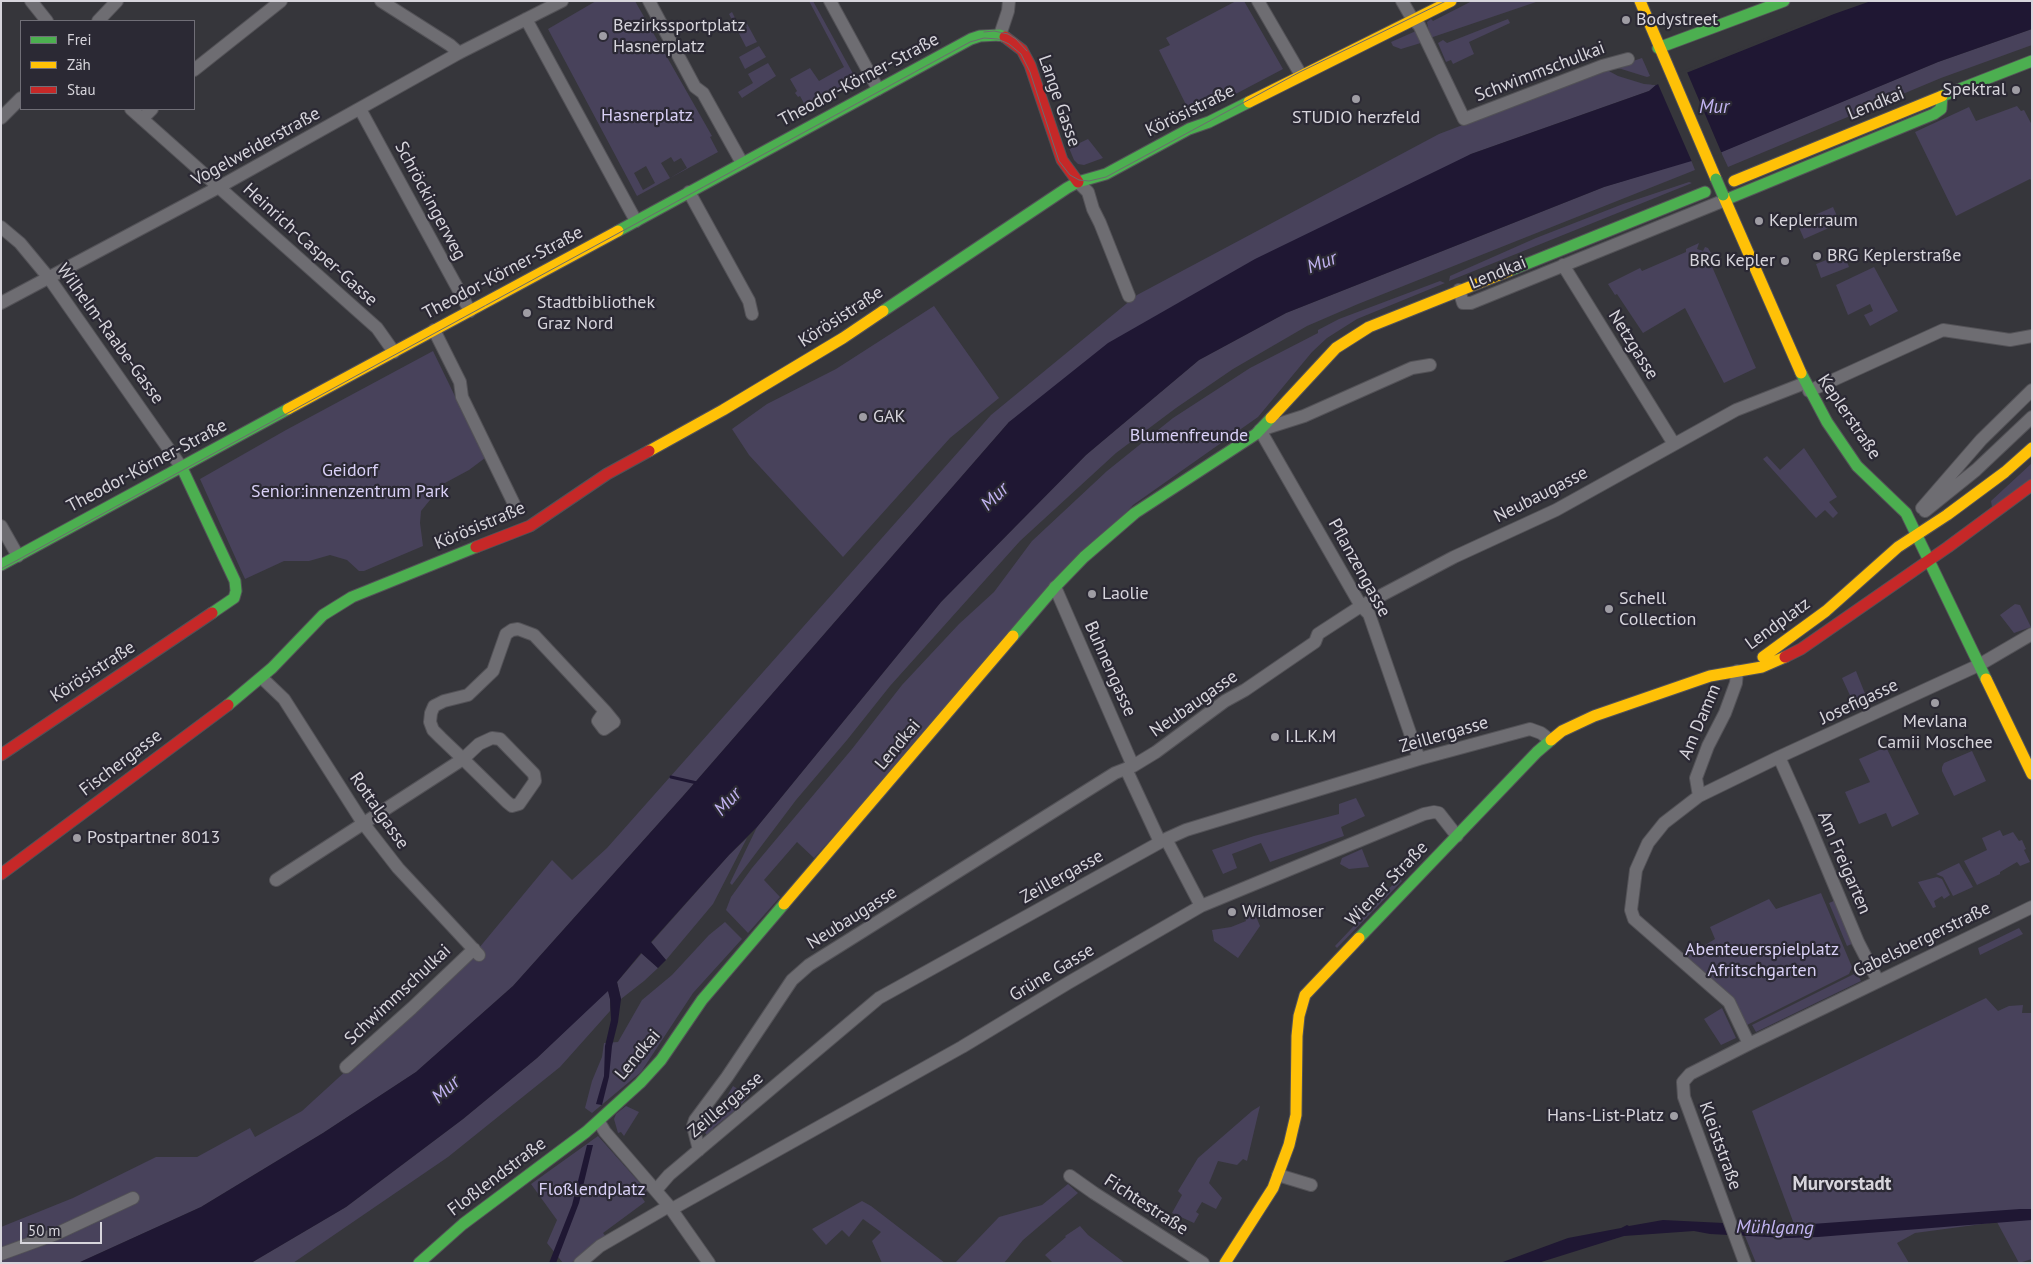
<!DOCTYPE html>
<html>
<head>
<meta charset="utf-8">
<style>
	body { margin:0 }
	#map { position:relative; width:2033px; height:1264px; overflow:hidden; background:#36363b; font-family:"PT Sans",sans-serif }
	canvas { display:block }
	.frame { position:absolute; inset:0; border:2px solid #d7d5dc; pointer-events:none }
	.legend { position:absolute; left:20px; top:20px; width:175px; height:90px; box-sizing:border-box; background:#2b2934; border:1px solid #706e77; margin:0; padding:6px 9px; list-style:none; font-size:15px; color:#d7d5dc }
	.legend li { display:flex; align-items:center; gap:10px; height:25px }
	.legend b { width:25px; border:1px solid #706e77 }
	.scale { position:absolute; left:20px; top:1222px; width:82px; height:22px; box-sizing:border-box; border:2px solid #d7d5dc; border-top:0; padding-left:6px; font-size:15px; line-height:18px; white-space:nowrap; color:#d7d5dc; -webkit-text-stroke:4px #2b2934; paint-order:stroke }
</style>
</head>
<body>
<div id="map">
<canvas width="2033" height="1264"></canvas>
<div class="frame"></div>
<ul class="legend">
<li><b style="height:6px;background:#4caf50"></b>Frei</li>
<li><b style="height:6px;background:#ffc107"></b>Zäh</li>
<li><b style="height:6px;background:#c62828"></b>Stau</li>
</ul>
<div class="scale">50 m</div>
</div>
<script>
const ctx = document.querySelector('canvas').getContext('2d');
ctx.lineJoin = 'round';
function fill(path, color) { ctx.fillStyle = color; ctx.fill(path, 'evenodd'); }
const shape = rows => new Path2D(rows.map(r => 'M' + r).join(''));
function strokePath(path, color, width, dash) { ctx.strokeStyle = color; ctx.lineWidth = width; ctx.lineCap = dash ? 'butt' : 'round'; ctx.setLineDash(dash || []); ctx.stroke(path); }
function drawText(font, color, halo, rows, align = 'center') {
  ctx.font = font + ' "PT Sans",sans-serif'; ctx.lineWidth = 4.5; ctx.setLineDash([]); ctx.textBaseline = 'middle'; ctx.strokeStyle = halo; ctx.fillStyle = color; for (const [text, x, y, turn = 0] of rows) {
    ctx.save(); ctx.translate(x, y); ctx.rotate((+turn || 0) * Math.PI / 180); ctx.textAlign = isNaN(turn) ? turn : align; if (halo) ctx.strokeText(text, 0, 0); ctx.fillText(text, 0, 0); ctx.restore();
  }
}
const green = shape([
	[596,1,635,1,712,136,710,137,718,152,637,196,548,29],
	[671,157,674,162,681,158,687,168,670,178,661,163],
	[646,166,655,183,643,190,634,173],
	[809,1,813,1,856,79,806,107,800,96,798,97,795,93,797,91,790,79,810,68,819,81,844,67],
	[1236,1,1244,1,1283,69,1192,117,1159,50,1170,45,1166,38],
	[1472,1,1539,1,1430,38,1427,22,1431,19,1433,21],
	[732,12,741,30,747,27,745,20,757,42,746,47,729,14],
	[1508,19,1510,23,1469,42,1474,54,1453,64,1451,60,1446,62,1438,43,1443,40,1447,43],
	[2032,29,2032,45,1941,78,1728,167,1721,152,1938,62],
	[1416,31,1424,42,1401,49,1393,46,1391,42],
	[759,46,766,57,745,69,739,57],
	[1642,58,1650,76,1647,77,1615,67],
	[768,63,776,76,742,98,738,92,753,83,748,74],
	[1607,70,1618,76,1644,84,1656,85,1649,91,1471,154,1009,422,684,795,513,986,416,1072,323,1133,201,1207,78,1263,1,1263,1,1227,73,1198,156,1157,197,1157,250,1128,255,1137,302,1111,474,954,552,860,572,880,607,848,991,415,1137,295,1439,134],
	[2017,106,2021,111,2024,110,2032,125,2032,181,2030,179,1956,216,1915,132,1969,107,1976,121],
	[1088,139,1103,158,1084,165,1078,164,1074,160,1069,148],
	[1691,160,1695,170,1358,304,1307,326,1233,369,1176,408,1116,453,1020,541,890,686,847,740,796,800,732,885,730,883,757,827,941,602,1086,455,1199,360,1286,313,1604,187],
	[1689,182,1692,183,1449,281,1450,276,1536,238,1623,204],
	[1833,207,1840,223,1804,239,1797,223],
	[1699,243,1697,249,1703,251,1705,247,1708,248,1711,253,1707,255,1756,368,1724,383,1685,308,1643,333,1617,294,1615,295,1608,284,1640,268,1642,271,1686,252,1686,249],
	[1844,253,1849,267,1821,278,1816,264],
	[1874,267,1898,311,1870,326,1864,315,1873,311,1870,304,1848,315,1836,285],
	[1440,281,1445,283,1357,319,1327,338,1312,352,1258,417,1133,505,814,858,797,842,764,880,780,897,748,933,726,910,731,897,752,868,852,749,902,685,959,624,994,592,1032,541,1107,471,1173,418,1250,368,1318,333,1318,330,1339,319],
	[934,306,999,398,950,438,843,557,749,455,732,429,767,404,836,369],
	[433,351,485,458,469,470,443,484,421,511,420,523,423,546,364,571,359,571,347,560,330,555,309,561,284,561,245,579,200,479,286,430],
	[1804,448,1837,497,1829,502,1838,513,1833,518,1825,510,1816,518,1763,459,1767,456,1780,470],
	[2032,463,2032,480,1992,507,1991,501],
	[2015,604,2020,605,2031,627,2014,633,2000,615],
	[1856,671,1866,696,1853,702,1842,678],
	[1886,747,1919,814,1892,827,1886,813,1859,824,1845,792,1870,782,1859,759],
	[1972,751,1986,781,1954,796,1942,771,1942,767,1944,763],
	[1356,798,1365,816,1341,827,1344,836,1270,862,1261,843,1232,854,1237,868,1223,874,1212,850,1254,836,1339,814,1339,804],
	[2000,830,2003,836,2013,832,2019,841,2022,840,2026,849,2024,850,2030,862,2020,866,2017,862,2000,872,2000,874,1977,885,1964,861,1987,850,1982,838],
	[747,838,713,904,666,960,651,943,729,855],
	[1362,849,1369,867,1349,869,1340,864,1342,858],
	[1959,863,1973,887,1953,896,1943,877,1936,874],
	[1937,877,1942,879,1950,895,1944,899,1942,896,1934,901,1936,907,1933,908,1918,882],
	[1399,878,1402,881,1337,948,1335,946],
	[1821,893,1852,967,1849,974,1745,1026,1683,959,1715,939,1710,927,1769,899,1776,909],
	[1836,900,1854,943,1847,946,1829,903],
	[1255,914,1260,926,1238,958,1214,941,1212,930,1231,927,1246,921,1245,918],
	[725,922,742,939,693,993,641,1072,592,1113,585,1108,592,1081,602,1057,604,1043,618,1042,642,1000,672,975,709,935],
	[2019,928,2023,934,1980,955,1978,948],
	[642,953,658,968,644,981,621,999,617,982],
	[1854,974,1858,975,1861,981,1756,1032,1752,1025],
	[608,990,610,999,610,1011,560,1067,448,1157,293,1263,251,1263,346,1207,463,1119,537,1058],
	[1986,998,1998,1011,2009,1006,2023,1005,2022,1013,2032,1013,2032,1259,2019,1263,1997,1222,1915,1233,1897,1243,1909,1263,1756,1263,1745,1236,1783,1225,1794,1224,1752,1111],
	[1722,1008,1736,1038,1721,1045,1704,1019],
	[733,1086,749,1096,736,1110,713,1128,713,1132,707,1135,705,1133],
	[626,1106,639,1112,624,1136,621,1132,618,1133,614,1119,616,1114],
	[1260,1106,1247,1161,1243,1159,1237,1165,1218,1161,1209,1183,1222,1198,1216,1209,1202,1202,1196,1212,1199,1214,1194,1223,1172,1213,1182,1195,1178,1191,1198,1158,1252,1111],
	[598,1136,647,1191,641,1196,645,1202,603,1233,607,1238,571,1263,563,1263,547,1243,557,1220,531,1184],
	[1068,1184,1078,1193,1023,1240,1004,1263,955,1263,999,1217,1042,1205],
	[862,1201,871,1206,945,1263,882,1263,872,1241,881,1232,863,1219,849,1237,842,1230,826,1245,812,1229],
	[1080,1226,1088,1235,1125,1263,1053,1263,1045,1255,1066,1237,1065,1236]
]);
const water = shape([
	[1871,1,2032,1,2032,29,1938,62,1722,152,1604,187,1286,313,1199,360,1086,455,941,602,757,827,729,855,651,942,666,960,658,968,641,953,617,982,621,999,618,1022,612,1046,609,1077,602,1105,596,1104,604,1076,605,1046,611,1020,610,999,608,991,537,1058,463,1119,346,1207,251,1263,78,1263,201,1207,323,1133,416,1072,513,986,684,795,1009,422,1108,343,1255,259,1471,154,1649,91,1656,85,1834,14],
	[587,1145,593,1145,579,1203,556,1263,549,1263,572,1205],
	[2020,1209,2032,1209,2032,1220,1818,1237,1787,1238,1710,1234,1694,1231,1624,1236,1538,1263,1500,1263,1568,1238,1621,1228,1627,1225,1629,1226,1663,1220,1784,1226]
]);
const pier = shape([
	[1827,14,1823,16,1687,72,1722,154,1692,162,1658,84,1651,85,1655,82]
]);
const stream = shape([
	[671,777,697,783]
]);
const street = shape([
	[31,1,47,21],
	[381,1,450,45,459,53],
	[649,1,695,87,703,93,742,163],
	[830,1,878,89],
	[1258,1,1301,75],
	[1402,1,1413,20,1419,25,1464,119,1602,66,1628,59],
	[526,19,636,221],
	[98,21,117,1],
	[1000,35,1008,11,1009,1],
	[194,70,281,1],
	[131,109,377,328,394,352],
	[360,109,470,311],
	[1,118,21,98],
	[142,119,152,109],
	[1078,182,1088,192,1093,209,1100,223,1129,296],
	[689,192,749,301,752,314],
	[1,227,20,243,49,278,182,468],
	[1563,265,1674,444],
	[1459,290,1463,303,1471,303,1725,200],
	[1,303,219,187,459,53,562,1],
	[434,330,460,382,462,397,516,508],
	[1809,391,1943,330,2010,340,2032,336],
	[1922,508,1981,440,2032,390],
	[1925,511,1976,470,2032,417],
	[1,526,18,556],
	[1055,587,1133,766],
	[262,678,284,699,363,823,398,868,479,955],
	[1779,757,1808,822,1858,942,1878,981],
	[1419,759,1369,614,1361,606,1260,430,1304,416,1412,368,1430,365],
	[1126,769,1160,842],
	[1699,796,1696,778,1708,746,1725,713,1736,683,1737,671],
	[1166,839,1201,906],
	[276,880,463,759,479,744,492,738,500,739,534,774,535,781,519,804,512,806,507,802,463,759,441,738,433,730,430,722,431,713,434,706,444,701,468,695,493,671,506,634,512,630,518,629,534,635,577,681,605,711,614,722,604,729,598,721,605,711],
	[1749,1044,1729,1002,1634,919,1631,910,1636,870,1648,843,1664,823,1699,796,1779,757,1979,665,2032,634],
	[346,1067,412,1008,474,949],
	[599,1122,605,1132,669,1206,709,1263],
	[699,1150,693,1126,695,1120,727,1077,792,980,809,965,1115,773,1133,766,1156,752,1225,701,1245,690,1315,642,1318,634,1361,606,1454,557,1556,510,1736,410,1805,383],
	[1278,1175,1311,1185],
	[1070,1176,1094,1193,1203,1263],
	[656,1190,669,1175,879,998,1166,839,1186,830,1419,759,1530,729,1541,733,1550,740],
	[672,1209,962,1047,1068,983,1201,906,1424,814,1434,812,1439,813,1457,836],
	[1,1254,56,1234,133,1198],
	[580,1263,600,1246,669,1206],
	[1745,1263,1684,1097,1683,1082,1690,1074,1749,1044,2032,907]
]);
const fast = shape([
	[1658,48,1784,1],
	[1725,200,1934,114,1941,109,1942,96,2032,61],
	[618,231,971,39,980,36,1000,35,1005,37],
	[1509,271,1705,192],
	[883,311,1067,188,1078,182,1106,174,1189,129,1209,122,1249,102],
	[1801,373,1827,422,1857,466,1906,513,1986,679],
	[182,468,235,581,236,591,234,598,212,613],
	[1,565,288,409],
	[1013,636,1055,587,1084,557,1135,513,1256,434,1271,418],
	[228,705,272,668,323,615,352,597,476,547],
	[1359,938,1537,752,1551,740],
	[419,1263,463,1224,586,1132,640,1083,661,1060,702,1000,784,904]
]);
const slow = shape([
	[1640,1,1716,179],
	[1249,102,1451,1],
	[1734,181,1942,96],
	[1723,195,1801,373],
	[288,409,618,231],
	[1271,418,1336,348,1369,327,1509,271],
	[649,451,723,410,843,338,883,311],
	[1763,657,1826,611,1898,547,1947,515,2005,472,2032,448],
	[1986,679,2032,774],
	[1551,740,1562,731,1594,716,1710,676,1762,667,1785,657],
	[784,904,1013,636],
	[1225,1263,1273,1188,1289,1145,1296,1115,1297,1036,1299,1016,1305,995,1359,938]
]);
const jam = shape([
	[1005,37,1022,50,1030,65,1062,160,1078,182],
	[476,547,530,526,607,474,649,451],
	[1785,657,1801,649,1948,547,2032,485],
	[1,755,212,613],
	[1,874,228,705]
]);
const tram = shape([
	[984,32,994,31,1008,34,1016,39,1027,51],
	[1,569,970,42,984,38,998,39,1009,44,1021,54,1030,72,1059,161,1070,175,1079,180,1089,181,1106,177,1300,72,1446,1]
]);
const fastBridge = shape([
	[1716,179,1723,195]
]);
const markers = [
	[1626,20,5,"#9f9da4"],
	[603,36,5,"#9f9da4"],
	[2016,90,5,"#9f9da4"],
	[1356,99,5,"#9f9da4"],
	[1759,221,5,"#9f9da4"],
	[1817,256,5,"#9f9da4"],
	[1785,261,5,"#9f9da4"],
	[527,313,5,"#9f9da4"],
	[863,417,5,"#9f9da4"],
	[1092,594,5,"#9f9da4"],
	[1609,609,5,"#9f9da4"],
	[1935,703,5,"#9f9da4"],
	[1275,737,5,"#9f9da4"],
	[77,838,5,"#9f9da4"],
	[1232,912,5,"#9f9da4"],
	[1674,1116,5,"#9f9da4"]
];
const poiNames = [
	["Bodystreet",1636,20],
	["Bezirkssportplatz",613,26],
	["Hasnerplatz",613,47],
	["Spektral",2006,90,"right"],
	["STUDIO herzfeld",1356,118,"center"],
	["Keplerraum",1769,221],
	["BRG Keplerstraße",1827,256],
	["BRG Kepler",1775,261,"right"],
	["Stadtbibliothek",537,303],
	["Graz Nord",537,324],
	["GAK",873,417],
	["Laolie",1102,594],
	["Schell",1619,599],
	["Collection",1619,620],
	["Mevlana",1935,722,"center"],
	["Camii Moschee",1935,743,"center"],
	["I.L.K.M",1285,737],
	["Postpartner 8013",87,838],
	["Wildmoser",1242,912],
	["Hans-List-Platz",1664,1116,"right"]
];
const streetNames = [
	["Schwimmschulkai",1540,72,-21],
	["Theodor-Körner-Straße",859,80,-28],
	["Lange Gasse",1059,101,71],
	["Lendkai",1876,104,-22],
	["Körösistraße",1190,111,-26],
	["Vogelweiderstraße",256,147,-29],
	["Schröckingerweg",430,201,62],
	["Heinrich-Casper-Gasse",310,245,42],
	["Theodor-Körner-Straße",503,273,-28],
	["Lendkai",1498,273,-22],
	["Körösistraße",841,317,-33],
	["Wilhelm-Raabe-Gasse",110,334,54],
	["Netzgasse",1633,345,58],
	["Keplerstraße",1849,417,56],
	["Theodor-Körner-Straße",147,466,-28],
	["Neubaugasse",1541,495,-27],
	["Körösistraße",480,526,-23],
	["Pflanzengasse",1359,568,61],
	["Lendplatz",1778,624,-36],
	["Buhnengasse",1110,669,66],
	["Körösistraße",93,672,-33],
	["Josefigasse",1859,702,-25],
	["Neubaugasse",1194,704,-35],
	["Am Damm",1700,722,-67],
	["Zeillergasse",1444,735,-16],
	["Lendkai",898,745,-50],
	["Fischergasse",121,763,-37],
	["Rottalgasse",379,811,55],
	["Am Freigarten",1844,863,67],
	["Zeillergasse",1062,877,-29],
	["Wiener Straße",1387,884,-46],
	["Neubaugasse",852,918,-32],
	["Gabelsbergerstraße",1922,940,-26],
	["Grüne Gasse",1052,973,-31],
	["Schwimmschulkai",398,995,-43],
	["Lendkai",638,1055,-50],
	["Zeillergasse",726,1105,-40],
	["Kleiststraße",1720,1146,70],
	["Floßlendstraße",497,1177,-37],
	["Fichtestraße",1146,1205,33]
];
const parkNames = [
	["Hasnerplatz",647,116],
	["Blumenfreunde",1189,436],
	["Geidorf",350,471],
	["Senior:innenzentrum Park",350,492],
	["Abenteuerspielplatz",1762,950],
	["Afritschgarten",1762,971],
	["Floßlendplatz",592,1190]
];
const waterNames = [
	["Mur",1714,108],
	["Mur",1322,263,-21],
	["Mur",995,497,-44],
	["Mur",728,802,-47],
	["Mur",446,1090,-42],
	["Mühlgang",1775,1228,1]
];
const neighbourhoodNames = [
	["Murvorstadt",1842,1185]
];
fill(green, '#48425b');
fill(water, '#1f1733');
fill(pier, '#36363b');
strokePath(stream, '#1f1733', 3);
strokePath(street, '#535257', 14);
strokePath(fast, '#535257', 13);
strokePath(slow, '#535257', 13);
strokePath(jam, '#535257', 13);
strokePath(street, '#6e6d72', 12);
strokePath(fast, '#4caf50', 11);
strokePath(slow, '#ffc107', 11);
strokePath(jam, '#c62828', 11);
strokePath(tram, '#6c6c6f', 1);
strokePath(fastBridge, '#535257', 13, []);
strokePath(fastBridge, '#4caf50', 11);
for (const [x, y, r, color] of markers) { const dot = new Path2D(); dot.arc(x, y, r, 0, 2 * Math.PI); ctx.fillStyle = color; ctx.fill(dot); strokePath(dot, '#2b2934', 2); }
drawText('18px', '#d7d5dc', '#2b2934', poiNames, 'left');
drawText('18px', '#d7d5dc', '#2b2934', streetNames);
drawText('18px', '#d9d0f6', '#2b2934', parkNames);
drawText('italic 19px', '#c2b4f1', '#2b2934', waterNames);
drawText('bold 19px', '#d7d5dc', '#2b2934', neighbourhoodNames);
</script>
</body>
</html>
